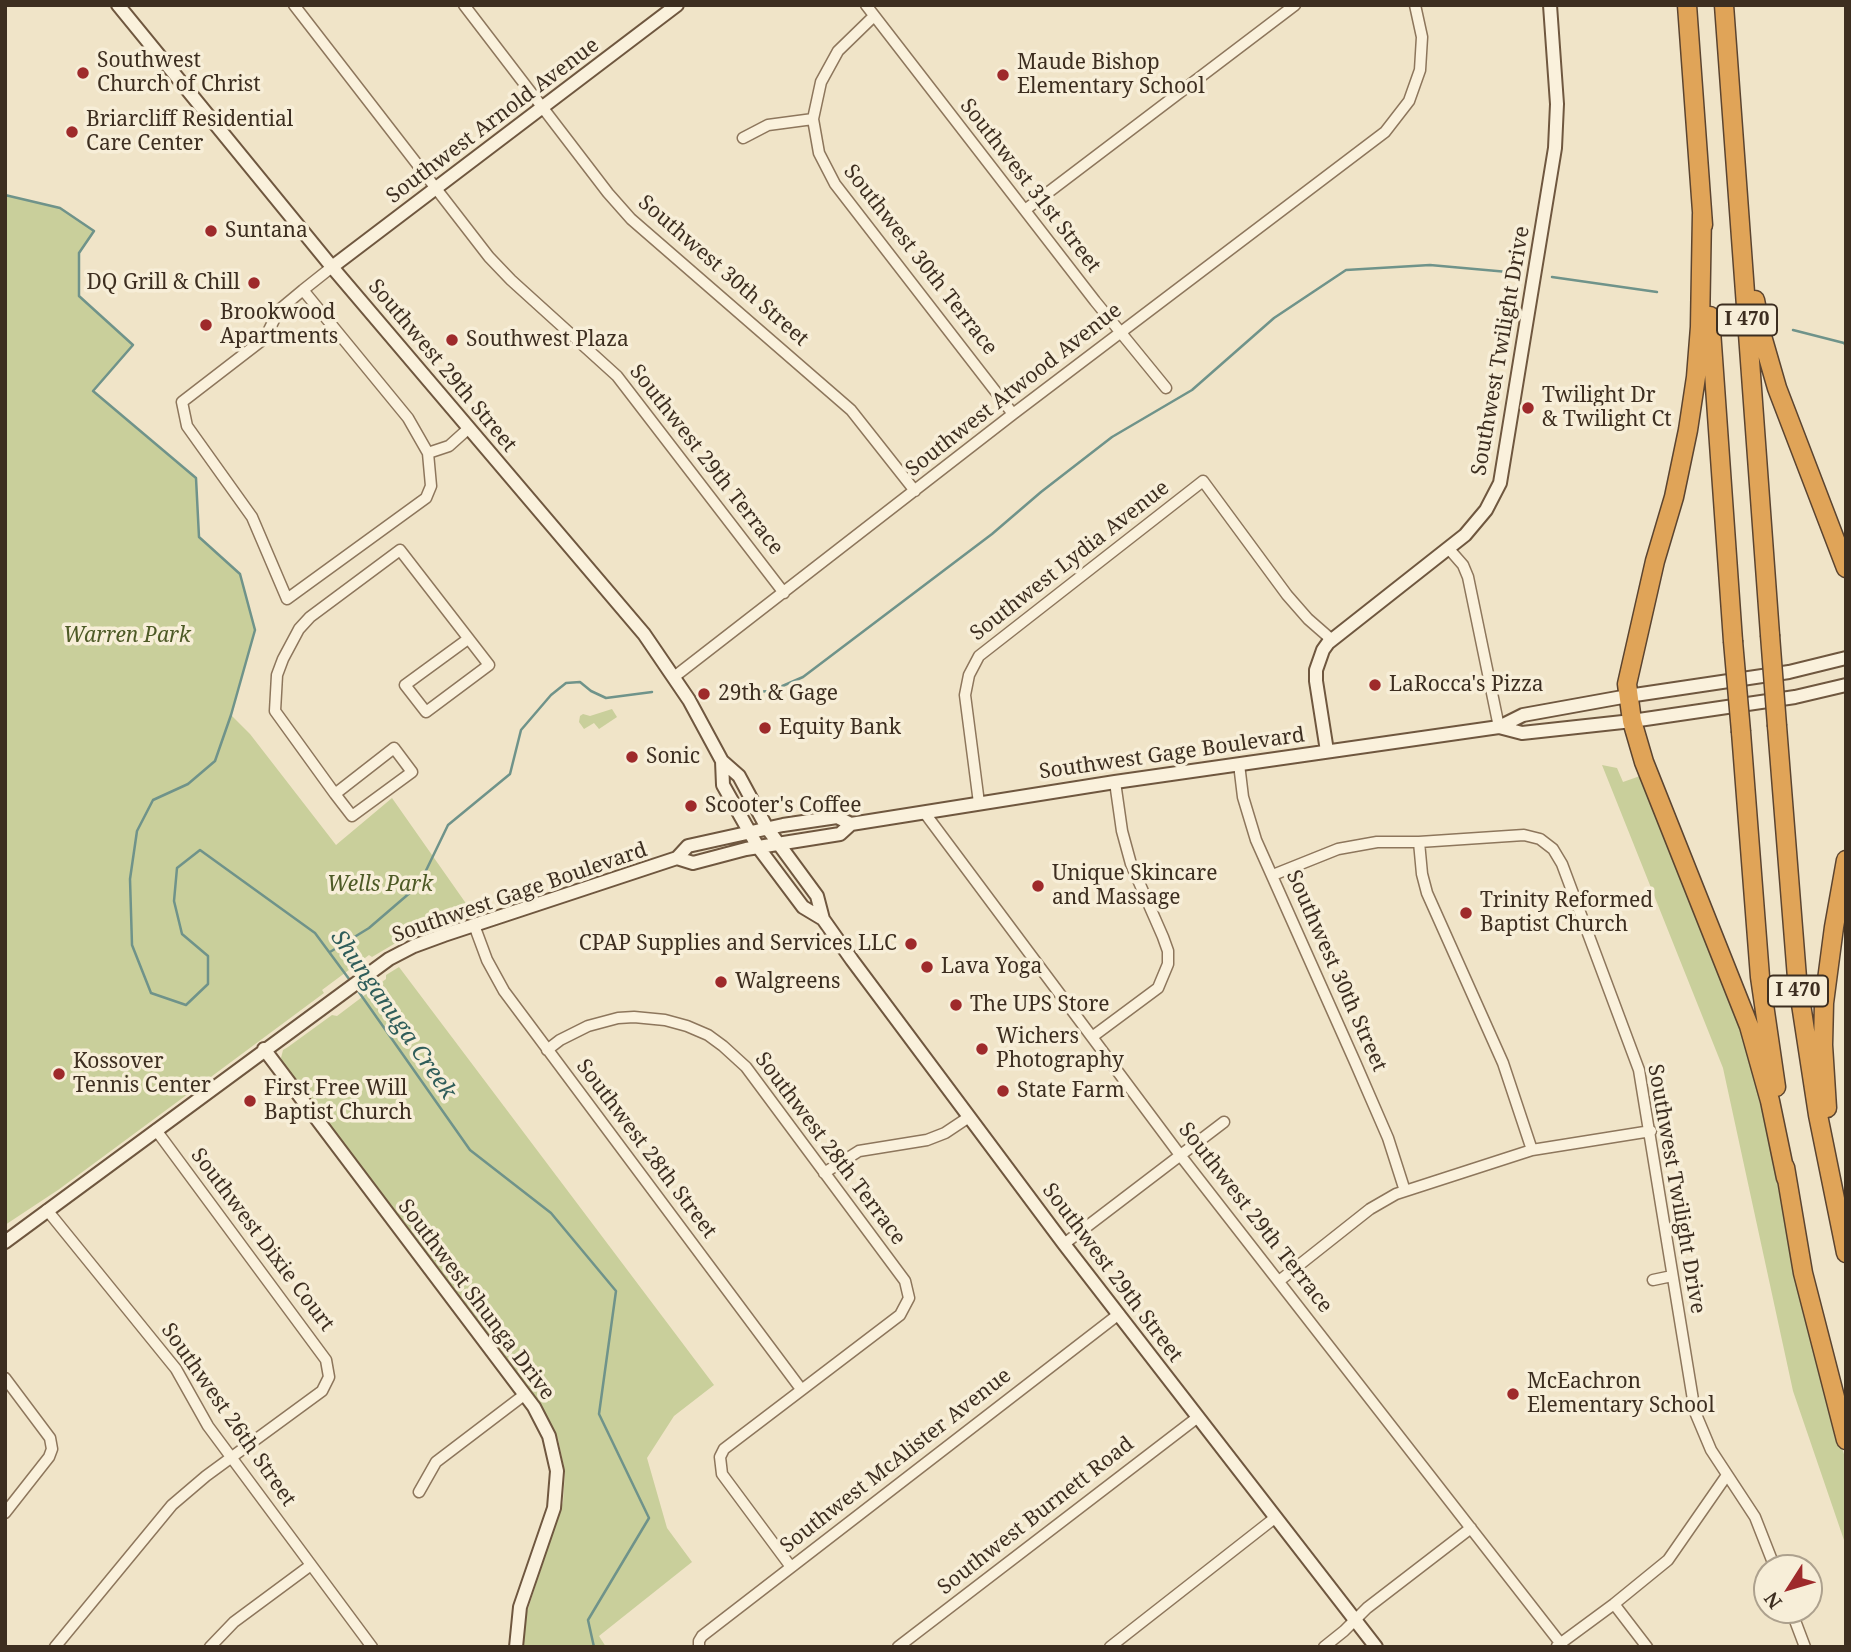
<!DOCTYPE html>
<html>
<head>
<meta charset="utf-8">
<style>
	body { margin:0 }
	#map { position:relative; width:1851px; height:1652px; overflow:hidden; background:#f0e4c8; font-family:"Noto Serif",serif }
	canvas { display:block }
	.frame { position:absolute; inset:0; border:7px solid #3d2e20; pointer-events:none }
	.north { position:absolute; left:1753px; top:1554px; width:70px; height:70px; box-sizing:border-box; background:#f7eed8; border:2px solid #ada18e; border-radius:50%; rotate:233deg; font-size:19px; font-weight:700; line-height:28px; text-align:center; color:#3d2e20 }
	.north::after { content:''; display:block; margin:auto; width:24px; height:32px; background:#9e2a2b; clip-path:polygon(50% 0,100% 100%,50% 72%,0 100%) }
</style>
</head>
<body>
<div id="map">
<canvas width="1851" height="1652"></canvas>
<div class="frame"></div>
<div class="north">N</div>
</div>
<script>
const ctx = document.querySelector('canvas').getContext('2d');
ctx.lineJoin = 'round';
function fill(path, color) { ctx.fillStyle = color; ctx.fill(path, 'evenodd'); }
const shape = rows => new Path2D(rows.map(r => 'M' + r).join(''));
function strokePath(path, color, width, dash) { ctx.strokeStyle = color; ctx.lineWidth = width; ctx.lineCap = dash ? 'butt' : 'round'; ctx.setLineDash(dash || []); ctx.stroke(path); }
function drawText(font, color, halo, rows, align = 'center') {
  ctx.font = font + ' "Noto Serif",serif'; ctx.lineWidth = 7; ctx.setLineDash([]); ctx.textBaseline = 'middle'; ctx.strokeStyle = halo; ctx.fillStyle = color; for (const [text, x, y, turn = 0] of rows) {
    ctx.save(); ctx.translate(x, y); ctx.rotate((+turn || 0) * Math.PI / 180); ctx.textAlign = isNaN(turn) ? turn : align; if (halo) ctx.strokeText(text, 0, 0); ctx.fillText(text, 0, 0); ctx.restore();
  }
}
const green = shape([
	[5,195,60,208,94,231,79,253,79,296,133,345,94,391,196,478,199,537,240,574,255,630,231,715,250,734,336,845,392,798,472,912,399,941,372,957,369,955,322,990,324,993,196,1088,58,1190,5,1225],
	[612,709,617,717,599,729,594,723,584,729,579,722,580,716,583,714,590,716],
	[1602,765,1617,768,1623,782,1640,776,1746,1037,1799,1284,1826,1395,1846,1461,1846,1546,1793,1391,1723,1068],
	[399,967,714,1385,674,1416,647,1458,667,1528,692,1562,599,1636,606,1647,522,1647,523,1624,563,1502,565,1472,558,1439,539,1403,288,1072,281,1058,283,1050,288,1047,332,1015,337,1016,386,979,386,975]
]);
const stream = shape([
	[5,195,60,208,94,231,79,253,79,296,133,345,93,391,196,478,199,537,240,574,255,630,231,715,215,761,188,784,153,800,137,831,130,879,132,945,151,993,186,1005,208,984,208,956,182,934,174,901,177,868,200,850,315,933,352,983],
	[1552,277,1657,292],
	[1793,330,1844,343,1846,346],
	[754,692,771,691,803,677,992,534,1041,492,1112,437,1192,390,1274,318,1346,270,1430,265,1519,273],
	[330,952,369,928,419,885,448,825,510,774,521,730,551,695,566,683,580,682,591,691,606,698,652,692],
	[356,988,470,1150,551,1213,616,1291,599,1414,649,1518,588,1620,594,1647]
]);
const street = shape([
	[294,5,489,257,511,280,617,376,784,593],
	[464,5,608,193,631,219,851,410,915,491],
	[866,5,1095,301,1166,388],
	[874,16,838,51,821,82,813,119,819,153,835,184,1013,414],
	[743,138,768,125,813,119],
	[1025,210,1295,5],
	[303,290,408,418,428,453,431,486,426,498,287,599,252,517,187,426,182,402,265,338,279,310,303,290,332,267],
	[428,453,449,446,469,428],
	[1449,549,1463,565,1468,577,1499,727],
	[674,677,1013,414,1385,132,1409,101,1420,70,1422,37,1415,5],
	[1239,764,1243,797,1256,840,1355,1062,1388,1138,1405,1191],
	[335,794,394,748,412,772,352,816,335,794,275,711,277,675,283,659,299,629,310,617,400,550,489,665,426,712,405,685,468,639],
	[979,803,965,695,969,675,979,656,1203,481,1287,595,1308,619,1332,640],
	[924,812,1180,1155,1561,1644],
	[1419,842,1422,874,1427,893,1503,1063,1532,1150],
	[1273,875,1338,849,1377,842,1419,842,1524,835,1540,839,1553,849,1562,864,1639,1070,1695,1412,1711,1450,1755,1517,1775,1568],
	[474,925,487,960,504,991,801,1389],
	[1092,1037,1158,988,1168,964,1168,951,1163,937,1131,864,1122,831,1115,782],
	[547,1050,560,1040,588,1026,618,1018,634,1017,665,1020,687,1026,708,1035,723,1046,746,1067,905,1281,909,1298,900,1315,724,1449,720,1457,722,1474,791,1567],
	[824,1173,859,1151,927,1140,945,1133,969,1117],
	[47,1210,176,1369,208,1426,372,1647],
	[1064,1244,1224,1122],
	[1653,1280,1672,1276],
	[1279,1281,1370,1209,1396,1194,1532,1150,1651,1131],
	[5,1378,50,1438,52,1449,49,1457,5,1513],
	[419,1492,436,1462,524,1395],
	[1614,1604,1647,1647],
	[1791,1610,1805,1647],
	[1557,1646,1614,1604,1668,1560,1727,1475],
	[55,1647,172,1505,206,1476,322,1391,329,1377,326,1360,156,1130],
	[210,1647,234,1622,311,1565],
	[699,1647,699,1641,702,1636,1119,1314],
	[898,1647,1198,1417],
	[1110,1647,1276,1517],
	[1324,1647,1344,1631,1367,1608,1471,1528]
]);
const secondary = shape([
	[118,5,332,267,644,634,689,700,722,761,739,776,767,828,817,896,823,919,852,960,1064,1244,1376,1647],
	[332,267,677,5],
	[1499,727,1522,733,1632,721,1795,697,1846,685],
	[1327,751,1316,681,1316,670,1323,650,1328,643,1465,535,1486,510,1500,483,1555,148,1557,104,1550,5],
	[722,761,723,785,758,847,803,907,823,919],
	[677,858,693,863,746,849,840,834,851,824],
	[264,1049,534,1407,549,1436,557,1471,554,1508,520,1607,516,1647],
	[5,1242,389,959,414,946,444,935,677,858,688,846,783,825,837,817,851,824,1115,782,1499,727,1523,715,1628,696,1789,672,1846,658]
]);
const highway = shape([
	[1687,5,1703,225],
	[1724,5,1770,635],
	[1702,214,1700,327,1696,377,1688,430,1674,497,1655,561,1627,684,1632,721,1644,762,1749,1026,1770,1101,1786,1178],
	[1755,300,1762,336,1777,388,1846,568],
	[1710,316,1733,641],
	[1777,726,1797,978,1818,1115,1846,1253],
	[1741,732,1760,977,1776,1087],
	[1827,1108,1823,1045,1824,1003,1834,927,1846,860],
	[1785,1167,1803,1273,1846,1440]
]);
const highwayBridge = shape([
	[1770,635,1777,726],
	[1733,641,1741,732]
]);
const markers = [
	[83,73,7,"#9e2a2b"],
	[1003,75,7,"#9e2a2b"],
	[72,132,7,"#9e2a2b"],
	[211,231,7,"#9e2a2b"],
	[254,283,7,"#9e2a2b"],
	[206,325,7,"#9e2a2b"],
	[452,340,7,"#9e2a2b"],
	[1528,408,7,"#9e2a2b"],
	[1375,685,7,"#9e2a2b"],
	[704,694,7,"#9e2a2b"],
	[765,728,7,"#9e2a2b"],
	[632,757,7,"#9e2a2b"],
	[691,806,7,"#9e2a2b"],
	[1038,886,7,"#9e2a2b"],
	[1466,913,7,"#9e2a2b"],
	[911,944,7,"#9e2a2b"],
	[927,967,7,"#9e2a2b"],
	[721,982,7,"#9e2a2b"],
	[956,1005,7,"#9e2a2b"],
	[982,1049,7,"#9e2a2b"],
	[59,1074,7,"#9e2a2b"],
	[1003,1091,7,"#9e2a2b"],
	[250,1101,7,"#9e2a2b"],
	[1513,1394,7,"#9e2a2b"]
];
const shields = [
	[1747,320,60],
	[1798,991,60]
];
const shieldNames = [
	["I 470",1747,320],
	["I 470",1798,991]
];
const poiNames = [
	["Southwest",97,61],
	["Church of Christ",97,85],
	["Maude Bishop",1017,63],
	["Elementary School",1017,87],
	["Briarcliff Residential",86,120],
	["Care Center",86,144],
	["Suntana",225,231],
	["DQ Grill & Chill",240,283,"right"],
	["Brookwood",220,313],
	["Apartments",220,337],
	["Southwest Plaza",466,340],
	["Twilight Dr",1542,396],
	["& Twilight Ct",1542,420],
	["LaRocca's Pizza",1389,685],
	["29th & Gage",718,694],
	["Equity Bank",779,728],
	["Sonic",646,757],
	["Scooter's Coffee",705,806],
	["Unique Skincare",1052,874],
	["and Massage",1052,898],
	["Trinity Reformed",1480,901],
	["Baptist Church",1480,925],
	["CPAP Supplies and Services LLC",897,944,"right"],
	["Lava Yoga",941,967],
	["Walgreens",735,982],
	["The UPS Store",970,1005],
	["Wichers",996,1037],
	["Photography",996,1061],
	["Kossover",73,1062],
	["Tennis Center",73,1086],
	["First Free Will",264,1089],
	["Baptist Church",264,1113],
	["State Farm",1017,1091],
	["McEachron",1527,1382],
	["Elementary School",1527,1406]
];
const streetNames = [
	["Southwest Arnold Avenue",493,121,-37],
	["Southwest 31st Street",1030,186,52],
	["Southwest 30th Terrace",920,260,52],
	["Southwest 30th Street",723,271,41],
	["Southwest Twilight Drive",1501,351,-80],
	["Southwest 29th Street",442,366,50],
	["Southwest Atwood Avenue",1014,390,-38],
	["Southwest 29th Terrace",706,460,52],
	["Southwest Lydia Avenue",1070,561,-38],
	["Southwest Gage Boulevard",1172,754,-8],
	["Southwest Gage Boulevard",520,893,-19],
	["Southwest 30th Street",1336,971,66],
	["Southwest 28th Street",646,1149,53],
	["Southwest 28th Terrace",830,1149,53],
	["Southwest Twilight Drive",1676,1189,80],
	["Southwest 29th Terrace",1255,1218,52],
	["Southwest Dixie Court",262,1240,53],
	["Southwest 29th Street",1112,1273,53],
	["Southwest Shunga Drive",476,1300,53],
	["Southwest 26th Street",228,1415,55],
	["Southwest McAlister Avenue",896,1461,-38],
	["Southwest Burnett Road",1036,1516,-38]
];
const parkNames = [
	["Warren Park",127,636],
	["Wells Park",380,885]
];
const waterNames = [
	["Shunganuga Creek",393,1015,55]
];
fill(green, '#c9cf9b');
strokePath(stream, '#6f938a', 2.5);
strokePath(street, '#8d765c', 13);
strokePath(secondary, '#6f573f', 16);
strokePath(highway, '#5b4430', 21);
strokePath(street, '#faf1dc', 10);
strokePath(secondary, '#faf1dc', 12);
strokePath(highway, '#e0a458', 18);
strokePath(highwayBridge, '#5b4430', 21, []);
strokePath(highwayBridge, '#e0a458', 18);
for (const [x, y, r, color] of markers) { const dot = new Path2D(); dot.arc(x, y, r, 0, 2 * Math.PI); ctx.fillStyle = color; ctx.fill(dot); strokePath(dot, '#f7eed8', 2.5); }
for (const [x, y, w] of shields) { const box = new Path2D(); box.roundRect(x - w / 2, y - 15.5, w, 31, 5); ctx.fillStyle = '#f7eed8'; ctx.fill(box); strokePath(box, '#3d2e20', 2); }
drawText('bold 19px', '#3d2e20', null, shieldNames);
drawText('21px', '#3d2e20', '#f7eed8', poiNames, 'left');
drawText('21px', '#3d2e20', '#f7eed8', streetNames);
drawText('italic 21px', '#4d5a26', '#f7eed8', parkNames);
drawText('italic 23px', '#2f5d5a', '#f7eed8', waterNames);
</script>
</body>
</html>
